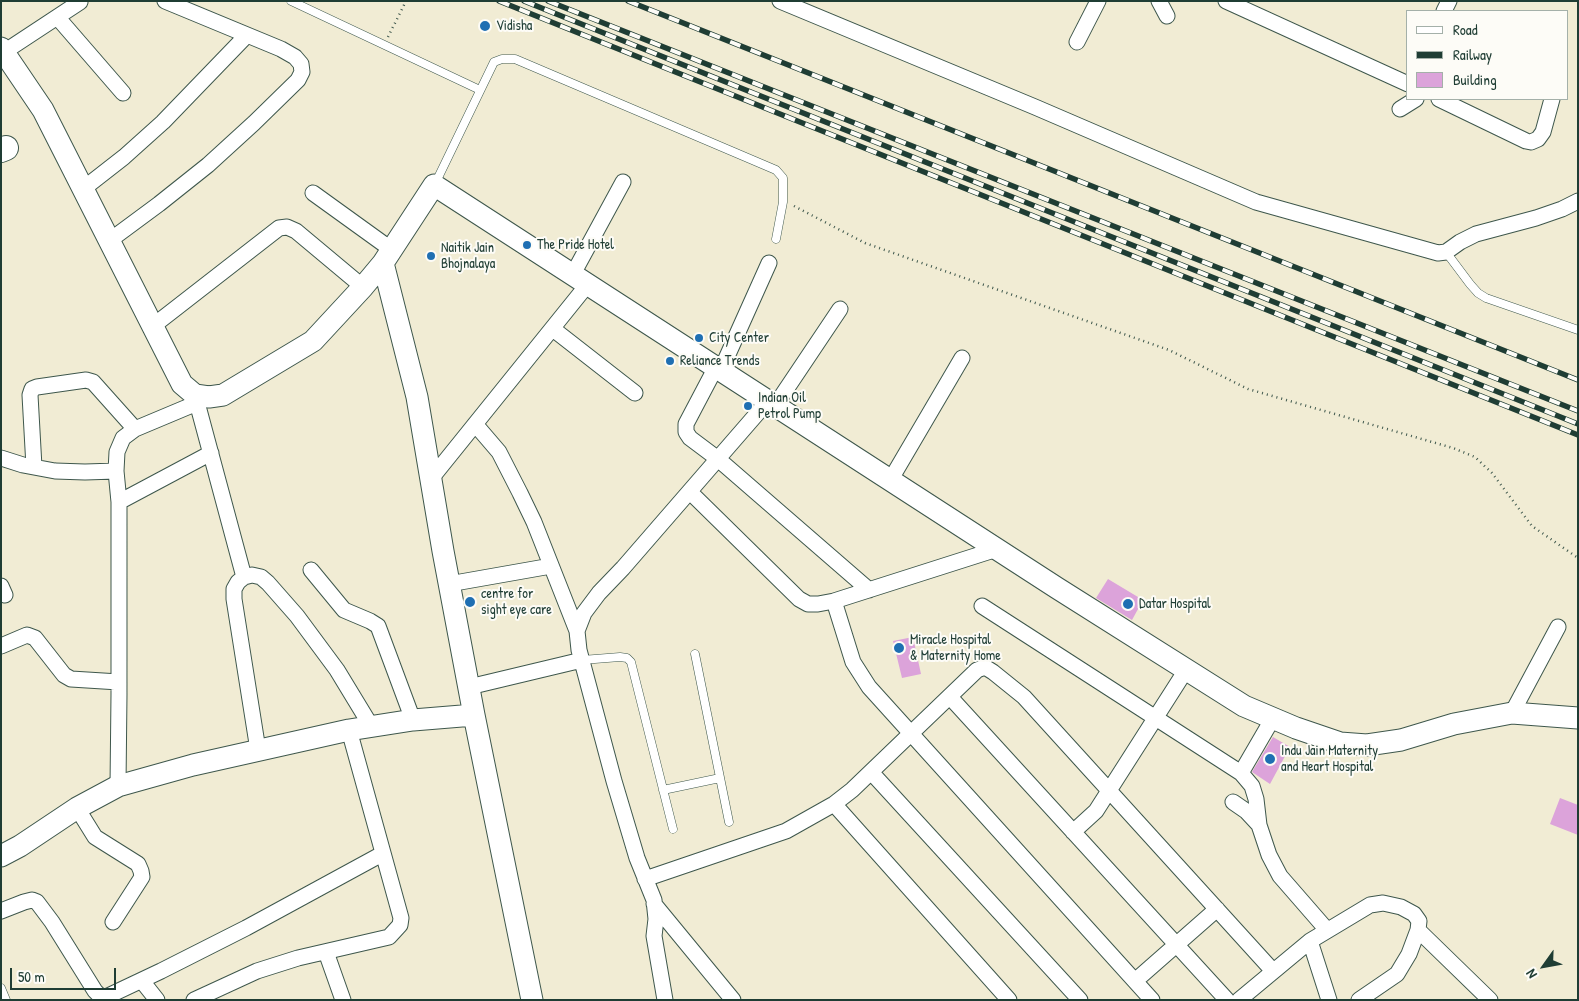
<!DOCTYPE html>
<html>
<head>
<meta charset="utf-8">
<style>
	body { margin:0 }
	#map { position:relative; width:1579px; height:1001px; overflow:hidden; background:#f1ecd4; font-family:"Patrick Hand",sans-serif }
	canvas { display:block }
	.frame { position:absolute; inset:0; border:2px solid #1f3d34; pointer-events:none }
	.legend { position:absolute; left:1406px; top:10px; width:162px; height:90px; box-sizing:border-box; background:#fdfcf7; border:1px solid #a4b0a9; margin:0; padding:6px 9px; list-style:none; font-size:15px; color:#1f3d34 }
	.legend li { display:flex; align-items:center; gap:10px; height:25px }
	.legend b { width:25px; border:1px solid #a4b0a9 }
	.north { position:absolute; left:1519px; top:941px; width:50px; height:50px; -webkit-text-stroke:4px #fdfcf7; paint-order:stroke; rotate:238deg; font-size:14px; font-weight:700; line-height:20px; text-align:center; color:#1f3d34 }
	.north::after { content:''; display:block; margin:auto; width:18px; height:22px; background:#1f3d34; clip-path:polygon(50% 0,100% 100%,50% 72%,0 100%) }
	.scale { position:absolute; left:10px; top:968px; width:106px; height:22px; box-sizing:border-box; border:2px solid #1f3d34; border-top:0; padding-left:6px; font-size:15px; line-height:18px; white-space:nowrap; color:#1f3d34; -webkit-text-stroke:4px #fdfcf7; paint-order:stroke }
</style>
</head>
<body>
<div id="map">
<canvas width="1579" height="1001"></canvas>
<div class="frame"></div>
<ul class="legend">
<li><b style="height:6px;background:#fff"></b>Road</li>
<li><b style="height:6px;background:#1f3d34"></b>Railway</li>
<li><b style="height:14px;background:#dca3da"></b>Building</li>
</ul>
<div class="north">N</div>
<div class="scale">50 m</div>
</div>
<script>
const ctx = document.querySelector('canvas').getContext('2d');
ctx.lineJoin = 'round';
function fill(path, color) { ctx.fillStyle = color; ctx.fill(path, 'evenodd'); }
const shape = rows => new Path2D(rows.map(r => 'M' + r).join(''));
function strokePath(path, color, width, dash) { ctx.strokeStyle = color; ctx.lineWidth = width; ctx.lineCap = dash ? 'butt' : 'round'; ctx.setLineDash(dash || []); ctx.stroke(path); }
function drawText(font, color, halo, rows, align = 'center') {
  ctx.font = font + ' "Patrick Hand",sans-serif'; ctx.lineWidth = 4; ctx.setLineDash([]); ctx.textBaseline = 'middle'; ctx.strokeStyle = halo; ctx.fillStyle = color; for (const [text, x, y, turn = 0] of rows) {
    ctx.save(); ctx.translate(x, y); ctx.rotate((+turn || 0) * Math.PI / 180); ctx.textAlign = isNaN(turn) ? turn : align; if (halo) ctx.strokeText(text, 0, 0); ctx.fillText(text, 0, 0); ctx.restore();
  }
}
const building = shape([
	[1108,579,1143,600,1132,620,1096,598],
	[913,637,921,674,902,678,893,641],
	[1273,737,1290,747,1270,784,1252,772],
	[1560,798,1578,805,1578,835,1550,824]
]);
const path = shape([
	[388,37,406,1],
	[794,206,865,243,1169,350,1248,389,1453,448,1475,457,1492,473,1532,526,1578,558]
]);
const lane = shape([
	[291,1,480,90],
	[435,184,494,62,502,59,515,59,776,170,783,178,783,202,776,239],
	[1446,252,1470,284,1478,293,1486,298,1578,330],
	[695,654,729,822],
	[582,660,620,657,627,658,631,662,673,829],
	[663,790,720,778],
	[1,988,6,1000]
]);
const street = shape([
	[780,1,1035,107,1256,202,1438,253,1446,252,1460,242,1476,234,1536,218,1562,209,1578,201],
	[1159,1,1167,16],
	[1226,1,1408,84],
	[1444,11,1449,1],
	[58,18,123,93],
	[1077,42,1098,1],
	[4,52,80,2],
	[1439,99,1526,141,1531,142,1538,139,1543,132,1552,99],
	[1400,109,1416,99],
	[83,189,124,157,163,122,247,35],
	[313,193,392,250],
	[109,241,159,204,208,165,254,123,298,80,302,72,301,64,295,57,281,49,165,1],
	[573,274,623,182],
	[153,326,279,228,287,227,296,231,363,287],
	[553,329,635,393],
	[716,367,686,424,686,432,690,438,718,459,869,590],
	[721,370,769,263],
	[195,395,244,577],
	[775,406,840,309],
	[475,424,499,452,520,493,534,522,577,631],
	[1,458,23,465,55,471,85,472,116,471],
	[34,467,30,395,32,389,37,387,86,380,93,382,135,429],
	[891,479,962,358],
	[430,480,588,284],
	[690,492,799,599,808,604,818,604,834,601,997,549],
	[119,502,211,453],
	[311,570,344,610,370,621,378,626,413,720],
	[449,584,551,566],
	[1,586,5,595],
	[834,601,853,662,869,687,1152,1000],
	[982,606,1241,773,1252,786,1256,799,1259,825,1269,855,1280,876,1327,930],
	[1,646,27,635,35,638,64,675,71,679,119,682],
	[469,687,582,660],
	[950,697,1227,1000],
	[1512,713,1558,627],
	[258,750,234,599,234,589,238,582,244,577,252,575,261,577,268,583,297,616,337,670,371,726],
	[871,772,1080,1000],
	[1241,773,1273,718],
	[118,786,119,694,119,502,116,471,117,452,123,438,135,429,197,403],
	[1233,802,1246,811,1259,825],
	[834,804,1009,1000],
	[77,808,95,837,138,864,141,871,142,877,113,922],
	[1073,832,1096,811,1186,670],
	[645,879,786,831,834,804,852,790,977,670,985,667,993,672,1024,697,1273,971],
	[654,904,733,1000],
	[1,911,24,902,32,900,37,902,52,922,95,991,100,996,106,997,161,971,246,928,382,854],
	[1418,930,1490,1000],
	[1310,941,1329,1000],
	[326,952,343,1000],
	[142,981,157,1000],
	[1135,981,1217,909],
	[194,1000,257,971,298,958,389,937,400,925,401,918,349,730],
	[665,1000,654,936,656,919,654,900,637,858,614,781,579,650,577,631,584,613,599,593,623,568,768,401],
	[1239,1000,1310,941,1370,905,1383,903,1401,907,1414,914,1419,921,1418,930,1409,954,1397,974,1359,1000]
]);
const secondary = shape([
	[1,48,43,110,182,384,195,395,209,397,223,395,313,341,363,287,383,263,434,185,1057,588,1244,706,1296,728,1340,743,1367,745,1401,740,1454,724,1512,713,1578,718],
	[383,263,417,397,443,551,474,715,532,1000],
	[1,856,20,846,77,808,118,786,193,765,349,730,413,720,474,715]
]);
const primary = shape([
	[1,150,6,148]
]);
const rail = shape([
	[499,1,1578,435],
	[524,1,1578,424],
	[548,1,1578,411],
	[628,1,1578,380]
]);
const markers = [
	[485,26,6,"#1f6fb2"],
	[527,245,5,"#1f6fb2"],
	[431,256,5,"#1f6fb2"],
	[699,338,5,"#1f6fb2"],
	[670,361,5,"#1f6fb2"],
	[748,406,5,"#1f6fb2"],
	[470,602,6,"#1f6fb2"],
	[1128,604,6,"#1f6fb2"],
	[899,648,6,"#1f6fb2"],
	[1270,759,6,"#1f6fb2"]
];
const poiNames = [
	["Vidisha",496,26],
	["The Pride Hotel",537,245],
	["Naitik Jain",441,248],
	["Bhojnalaya",441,264],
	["City Center",709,338],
	["Reliance Trends",680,361],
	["Indian Oil",758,398],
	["Petrol Pump",758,414],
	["centre for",481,594],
	["sight eye care",481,610],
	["Datar Hospital",1139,604],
	["Miracle Hospital",910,640],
	["& Maternity Home",910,656],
	["Indu Jain Maternity",1281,751],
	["and Heart Hospital",1281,767]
];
fill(building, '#dca3da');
strokePath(lane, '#3e574c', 9);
strokePath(street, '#3e574c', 17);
strokePath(secondary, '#3e574c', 23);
strokePath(primary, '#3e574c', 26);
strokePath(path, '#3e574c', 2.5, [1, 4]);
strokePath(lane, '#fff', 8);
strokePath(street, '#fff', 15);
strokePath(secondary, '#fff', 21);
strokePath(primary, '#fff', 24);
strokePath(rail, '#1f3d34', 5.5);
strokePath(rail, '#fdfcf7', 4, [11]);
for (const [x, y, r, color] of markers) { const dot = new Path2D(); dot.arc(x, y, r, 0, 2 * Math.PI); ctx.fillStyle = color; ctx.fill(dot); strokePath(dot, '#fdfcf7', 2); }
drawText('14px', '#1f3d34', '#fdfcf7', poiNames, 'left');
</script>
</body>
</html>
